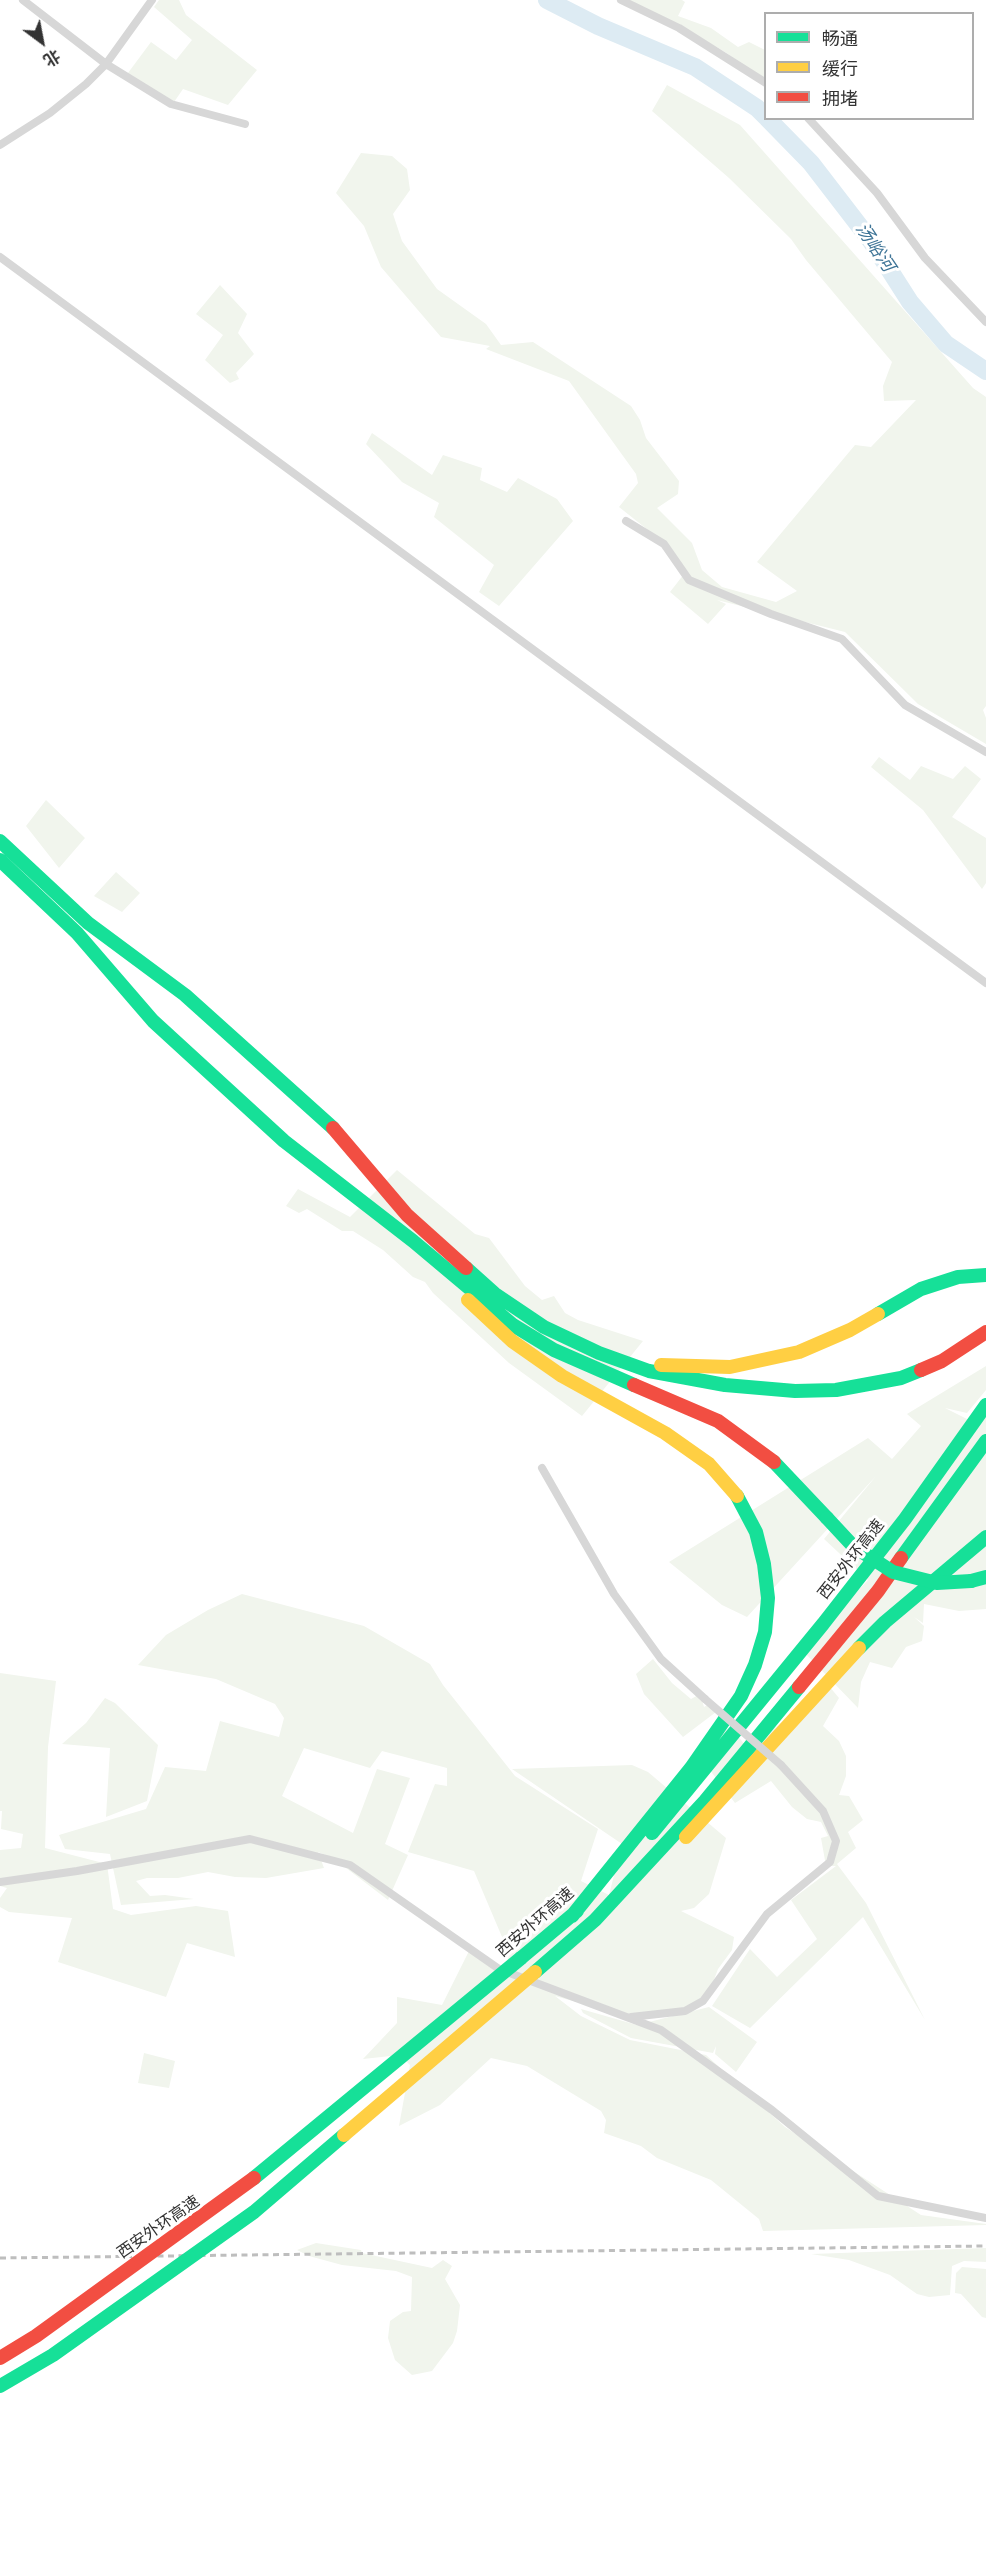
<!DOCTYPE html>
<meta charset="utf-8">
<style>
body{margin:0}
#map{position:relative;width:986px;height:2570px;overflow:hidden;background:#fff;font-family:"Nunito Sans","Noto Sans SC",sans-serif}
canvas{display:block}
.legend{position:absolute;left:764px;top:12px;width:210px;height:108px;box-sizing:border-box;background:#fff;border:2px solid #adadad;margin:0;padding:8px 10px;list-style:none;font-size:18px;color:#333}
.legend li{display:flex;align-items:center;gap:12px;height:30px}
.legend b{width:30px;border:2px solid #adadad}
.north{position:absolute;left:12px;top:12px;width:60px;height:60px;-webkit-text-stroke:4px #fff;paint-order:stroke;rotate:148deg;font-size:16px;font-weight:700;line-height:24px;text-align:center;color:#333}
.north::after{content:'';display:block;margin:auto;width:21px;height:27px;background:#333;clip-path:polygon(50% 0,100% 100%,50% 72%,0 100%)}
</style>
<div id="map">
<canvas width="986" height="2570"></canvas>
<ul class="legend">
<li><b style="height:8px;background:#16e098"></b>畅通</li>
<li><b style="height:8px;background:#ffcf43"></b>缓行</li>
<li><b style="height:8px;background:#f24e42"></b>拥堵</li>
</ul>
<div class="north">北</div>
</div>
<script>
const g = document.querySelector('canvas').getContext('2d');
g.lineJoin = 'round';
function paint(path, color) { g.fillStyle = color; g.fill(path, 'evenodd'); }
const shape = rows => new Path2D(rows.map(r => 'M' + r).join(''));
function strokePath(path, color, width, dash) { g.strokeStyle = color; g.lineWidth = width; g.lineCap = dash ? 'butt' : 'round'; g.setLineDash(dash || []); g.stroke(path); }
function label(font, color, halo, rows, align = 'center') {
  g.font = font + ' "Nunito Sans","Noto Sans SC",sans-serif'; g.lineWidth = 6; g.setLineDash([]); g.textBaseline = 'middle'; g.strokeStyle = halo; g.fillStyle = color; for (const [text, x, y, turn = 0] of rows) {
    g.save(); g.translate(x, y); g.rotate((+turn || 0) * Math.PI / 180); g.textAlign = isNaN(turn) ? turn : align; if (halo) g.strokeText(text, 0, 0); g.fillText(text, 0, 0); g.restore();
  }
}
paint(shape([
 [159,0,179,0,186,15,257,70,228,105,183,89,172,105,125,77,151,42,176,60,192,40,154,7],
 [628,0,682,0,685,2,678,16,711,28,738,47,749,42,765,50,765,80,725,52,675,23],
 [667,85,740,125,973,388,986,397,986,706,983,710,986,718,986,744,918,704,845,632,717,600,726,604,708,624,670,592,684,574,672,549,619,507,638,483,636,474,569,381,486,349,490,346,441,337,381,267,364,226,336,193,361,153,392,156,407,169,410,190,393,214,402,241,437,289,486,324,501,345,533,342,631,406,640,420,646,438,679,481,678,494,657,508,692,543,702,570,722,587,776,602,797,591,757,562,855,445,871,447,916,400,884,401,883,386,892,362,806,260,791,239,729,178,652,111],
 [220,285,247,314,238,333,254,354,236,373,239,379,230,383,205,360,223,335,196,314],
 [372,433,432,475,443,455,482,468,480,480,507,492,518,478,557,499,573,521,499,606,479,592,494,565,434,517,439,503,402,482,366,444],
 [879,757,910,780,921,766,953,779,965,766,981,779,952,817,986,838,986,883,982,889,923,810,871,767],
 [46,800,85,838,59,868,26,826],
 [116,872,140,893,122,912,94,896],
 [397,1170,475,1234,489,1238,525,1286,542,1300,554,1296,565,1313,578,1320,643,1341,582,1416,509,1363,433,1293,425,1282,413,1277,383,1250,353,1231,342,1231,307,1209,299,1213,286,1206,298,1189,350,1217],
 [986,1366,986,1390,967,1413,945,1408,969,1420,986,1399,986,1609,959,1611,924,1604,923,1623,914,1617,924,1626,922,1641,906,1647,892,1668,870,1662,861,1682,858,1708,802,1650,868,1580,824,1539,876,1476,747,1617,722,1605,669,1562,868,1438,892,1459,921,1426,907,1414],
 [242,1594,364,1626,430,1664,443,1685,515,1776,598,1829,581,1881,609,1895,622,1844,512,1769,632,1765,648,1772,726,1838,709,1894,694,1908,681,1911,734,1937,732,1950,718,1969,712,1985,693,2007,637,2019,555,1996,581,2016,630,2040,706,2055,785,2127,921,2215,986,2224,986,2225,763,2231,759,2219,711,2180,657,2158,641,2146,604,2133,606,2120,601,2111,527,2066,491,2058,440,2105,399,2126,410,2065,400,2055,363,2059,397,2023,397,1997,442,2005,469,1951,507,1972,508,1951,474,1871,408,1852,435,1784,447,1786,447,1768,382,1751,370,1768,304,1748,282,1796,353,1833,377,1769,410,1778,385,1844,408,1855,388,1900,333,1858,318,1852,324,1868,266,1878,235,1877,208,1872,178,1878,147,1878,136,1881,150,1896,165,1895,194,1899,121,1905,110,1854,65,1849,59,1835,146,1809,165,1767,206,1771,220,1721,279,1737,284,1718,275,1704,216,1679,138,1665,166,1635,208,1610],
 [653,1659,672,1683,691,1699,700,1694,704,1707,711,1703,716,1712,683,1737,644,1694,636,1674],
 [0,1673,56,1681,48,1747,45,1848,107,1864,113,1909,131,1915,196,1906,228,1911,235,1957,187,1943,166,1997,58,1962,72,1918,9,1912,0,1907,0,1898,7,1888,0,1886,0,1850,21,1848,23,1834,1,1829,2,1811,0,1811],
 [829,1686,839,1698,823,1726,839,1741,846,1756,846,1776,839,1795,849,1796,863,1820,848,1832,856,1848,837,1864,866,1903,925,2020,863,1917,750,2028,712,2006,750,1949,777,1977,817,1939,791,1900,836,1866,826,1866,821,1838,828,1836,821,1822,807,1819,792,1807,771,1781,735,1803,696,1752,731,1727,748,1749],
 [105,1698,115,1703,158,1745,147,1801,106,1817,110,1748,62,1744,86,1723],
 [709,2007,757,2042,736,2072,715,2054,716,2046,713,2053,631,2038,583,2013,581,2009,637,2025],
 [144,2053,175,2061,169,2088,138,2083],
 [316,2243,361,2250,362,2253,432,2268,443,2260,452,2266,445,2279,460,2305,457,2331,453,2343,432,2371,412,2375,395,2360,388,2338,390,2321,403,2312,411,2311,412,2277,396,2271,342,2265,309,2256,297,2250],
 [986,2248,986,2262,964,2261,952,2266,950,2295,929,2297,917,2294,890,2275,849,2260,811,2254],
 [962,2267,986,2269,986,2318,982,2317,961,2294,955,2293,956,2273]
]), '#f1f5ed');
strokePath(shape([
 [547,0,598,26,695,67,757,108,766,117],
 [767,118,811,163,871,241,910,302,946,344,986,371]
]), '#ddebf3', 18);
strokePath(shape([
 [23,0,106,64,171,104,245,124],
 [621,0,679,28,766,83],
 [808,118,877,193,925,258,986,322],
 [0,145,50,113,86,84,106,64,152,0],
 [0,257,986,983],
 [626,521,664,544,689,580,771,614,842,639,905,705,986,752],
 [542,1468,614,1594,661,1659,705,1699],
 [0,1882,77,1871,250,1839,350,1865,499,1969,661,2030,772,2110,878,2196,986,2218],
 [631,2017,685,2011,703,2001,767,1914,830,1862,836,1841,823,1811,781,1765]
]), '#d7d7d7', 8);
strokePath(shape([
 [0,841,88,923,185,995,333,1128],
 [0,860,77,933,153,1021,284,1141,413,1241,513,1325,554,1350,634,1385],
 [466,1268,495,1294,544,1327,599,1353,649,1371,725,1385,795,1391,836,1390,901,1378,921,1370],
 [878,1314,921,1289,958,1277,986,1275],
 [774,1462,827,1518],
 [901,1558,986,1441],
 [971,1581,986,1577],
 [859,1648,885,1622,986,1537],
 [652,1833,823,1624,905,1519,986,1405],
 [572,1916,691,1768,741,1696,755,1665,765,1632,768,1598,764,1564,756,1532,737,1496],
 [521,1958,577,1911],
 [535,1972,595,1920,705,1801,799,1687]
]), '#16e098', 14);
strokePath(shape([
 [468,1300,512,1341,562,1376,665,1433,709,1464,737,1496],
 [661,1365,730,1367,799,1352,850,1330,878,1314],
 [686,1837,859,1648]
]), '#ffcf43', 14);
strokePath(shape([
 [333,1128,407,1215,466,1268],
 [921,1370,942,1361,986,1332],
 [634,1385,718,1421,774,1462],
 [799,1687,878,1591,901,1558]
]), '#f24e42', 14);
strokePath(shape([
 [0,2258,986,2246]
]), '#bebebe', 3, [6, 4.5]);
strokePath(shape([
 [705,1699,781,1765]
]), '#d7d7d7', 8);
strokePath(shape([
 [827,1518,853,1546,893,1572,937,1583,971,1581],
 [254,2178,521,1958],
 [0,2386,53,2355,254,2212,344,2135]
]), '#16e098', 14);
strokePath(shape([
 [344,2135,535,1972]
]), '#ffcf43', 14);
strokePath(shape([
 [0,2358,36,2336,254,2178]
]), '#f24e42', 14);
label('16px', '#333', '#fff', [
 ["西安外环高速",852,1560,-52],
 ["西安外环高速",536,1923,-41],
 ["西安外环高速",159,2228,-35]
]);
label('italic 18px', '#3f7597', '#fff', [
 ["汤峪河",874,248,56]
]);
</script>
